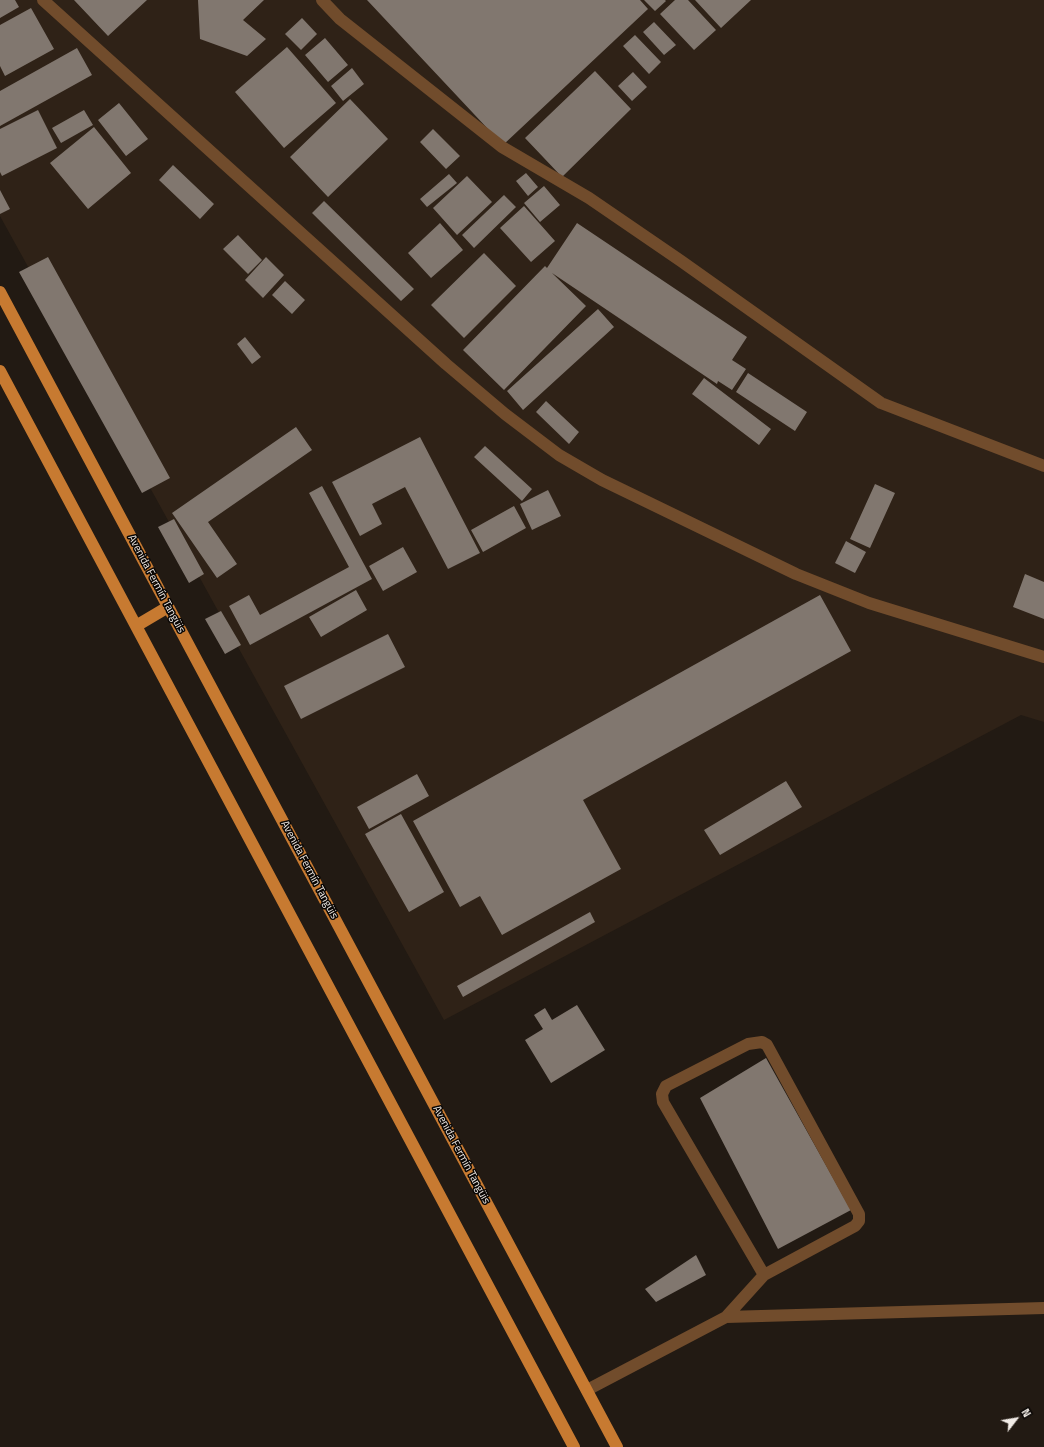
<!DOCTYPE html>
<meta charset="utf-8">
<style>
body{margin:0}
#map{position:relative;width:1044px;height:1447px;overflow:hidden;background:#221a13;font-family:"Titillium Web",sans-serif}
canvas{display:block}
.north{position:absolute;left:996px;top:1399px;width:40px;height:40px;-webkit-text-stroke:3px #090604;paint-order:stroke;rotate:59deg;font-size:11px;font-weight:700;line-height:16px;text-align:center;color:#f2ece7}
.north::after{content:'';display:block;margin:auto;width:14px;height:18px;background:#f2ece7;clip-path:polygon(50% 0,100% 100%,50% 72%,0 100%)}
</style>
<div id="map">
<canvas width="1044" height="1447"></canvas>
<div class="north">N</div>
</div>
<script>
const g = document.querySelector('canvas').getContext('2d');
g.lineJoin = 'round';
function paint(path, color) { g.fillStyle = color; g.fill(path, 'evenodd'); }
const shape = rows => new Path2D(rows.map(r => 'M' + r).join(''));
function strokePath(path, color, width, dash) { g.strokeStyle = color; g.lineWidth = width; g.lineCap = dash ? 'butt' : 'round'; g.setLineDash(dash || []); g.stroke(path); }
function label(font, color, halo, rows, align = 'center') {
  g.font = font + ' "Titillium Web",sans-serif'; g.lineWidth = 3; g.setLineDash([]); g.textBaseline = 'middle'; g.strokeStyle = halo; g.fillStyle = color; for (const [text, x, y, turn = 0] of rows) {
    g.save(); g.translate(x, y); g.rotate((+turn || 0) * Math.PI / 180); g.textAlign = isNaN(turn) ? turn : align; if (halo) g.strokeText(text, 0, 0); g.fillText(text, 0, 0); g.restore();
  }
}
paint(shape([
 [0,0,1044,0,1044,722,1021,715,444,1020,0,216]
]), '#2f2217');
paint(shape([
 [0,0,15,0,19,7,0,18],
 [74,0,147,0,108,36],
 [198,0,264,0,243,20,266,39,247,56,200,39],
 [367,0,640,0,648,9,503,145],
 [644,0,665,0,666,1,655,11],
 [675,0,688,0,716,30,694,50,660,14],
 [695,0,751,0,721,28],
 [31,8,54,49,5,76,0,66,0,25],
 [302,18,317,34,301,50,285,34],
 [654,22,676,45,664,55,643,32],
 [635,35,661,62,649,74,623,46],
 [325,38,348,65,328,82,305,55],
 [287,47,336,103,284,148,235,92],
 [77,48,92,75,0,126,0,91],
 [352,68,364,84,343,101,331,86],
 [595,71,631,109,562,177,525,138],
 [633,72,647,87,632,101,618,86],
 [350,99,388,139,328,197,290,157],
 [119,103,148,139,126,156,98,120],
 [38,110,57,148,2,176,0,172,0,129],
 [84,110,93,125,61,143,52,128],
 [94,127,131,173,88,209,50,163],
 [433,129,460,156,446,169,420,142],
 [173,165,214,204,200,219,159,180],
 [526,173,538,187,528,196,516,181],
 [449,174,457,183,427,207,420,199],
 [467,176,492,202,457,235,433,208],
 [544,186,560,205,540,222,524,203],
 [0,190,10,209,0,214],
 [504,195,516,207,474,248,462,235],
 [324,201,414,289,401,301,312,213],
 [524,206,555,241,531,262,500,228],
 [440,223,463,250,431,278,408,253],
 [577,223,747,337,732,360,746,369,732,390,718,381,717,384,552,273,586,306,504,390,463,350,545,266,547,268],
 [238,235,262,260,248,274,223,249],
 [484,253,516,286,464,338,431,305],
 [48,257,170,478,142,493,19,272],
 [266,257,284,275,263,298,245,280],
 [285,281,305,300,292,314,272,295],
 [598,309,614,327,523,410,507,391],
 [245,337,261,357,252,364,237,344],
 [748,373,807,412,795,431,736,392],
 [704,378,771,429,759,445,692,394],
 [546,401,579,432,569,444,536,412],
 [296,427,312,450,208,522,237,564,217,578,172,513],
 [420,437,480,553,448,569,405,487,372,504,382,524,360,536,332,482],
 [485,446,532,489,522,501,474,457],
 [875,484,895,493,870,548,850,539],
 [322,486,372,579,250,645,229,606,249,595,260,615,349,567,309,493],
 [548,490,561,516,532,530,520,504],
 [514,506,526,528,483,552,471,530],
 [174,519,204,574,189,583,158,527],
 [846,541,866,552,855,573,835,563],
 [403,547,417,572,383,591,369,566],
 [1025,574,1044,582,1044,619,1013,607],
 [356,590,367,610,321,637,309,617],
 [820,595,851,651,583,800,621,869,502,935,480,896,460,907,413,821],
 [221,611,241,645,225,654,205,619],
 [388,634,405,667,301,719,284,686],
 [417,774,429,796,369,829,357,807],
 [786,781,802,807,720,855,704,830],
 [401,814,444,892,409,912,365,834],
 [590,912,595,922,463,997,457,986],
 [577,1005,605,1050,551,1083,525,1040,543,1029,534,1015,545,1008,552,1020],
 [766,1058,851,1210,778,1249,700,1098],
 [696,1255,706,1275,656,1302,645,1289]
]), '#81776f');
strokePath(shape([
 [43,0,446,364,505,414,559,455,602,480,796,574,869,603,1044,657],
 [322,0,340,19,502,147,589,198,681,261,881,403,1044,466],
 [726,1317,764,1275,663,1102,662,1094,666,1086,748,1044,762,1042,767,1045,859,1214,859,1221,855,1226,764,1275],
 [587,1390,726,1317,1044,1308]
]), '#714c2c', 12);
strokePath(shape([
 [0,292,617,1447],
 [0,371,574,1447],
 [136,626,168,607]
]), '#c77a31', 12);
label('11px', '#f2ece7', '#090604', [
 ["Avenida Fermín Tangüis",156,584,62],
 ["Avenida Fermín Tangüis",309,870,62],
 ["Avenida Fermín Tangüis",461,1155,62]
]);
</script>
